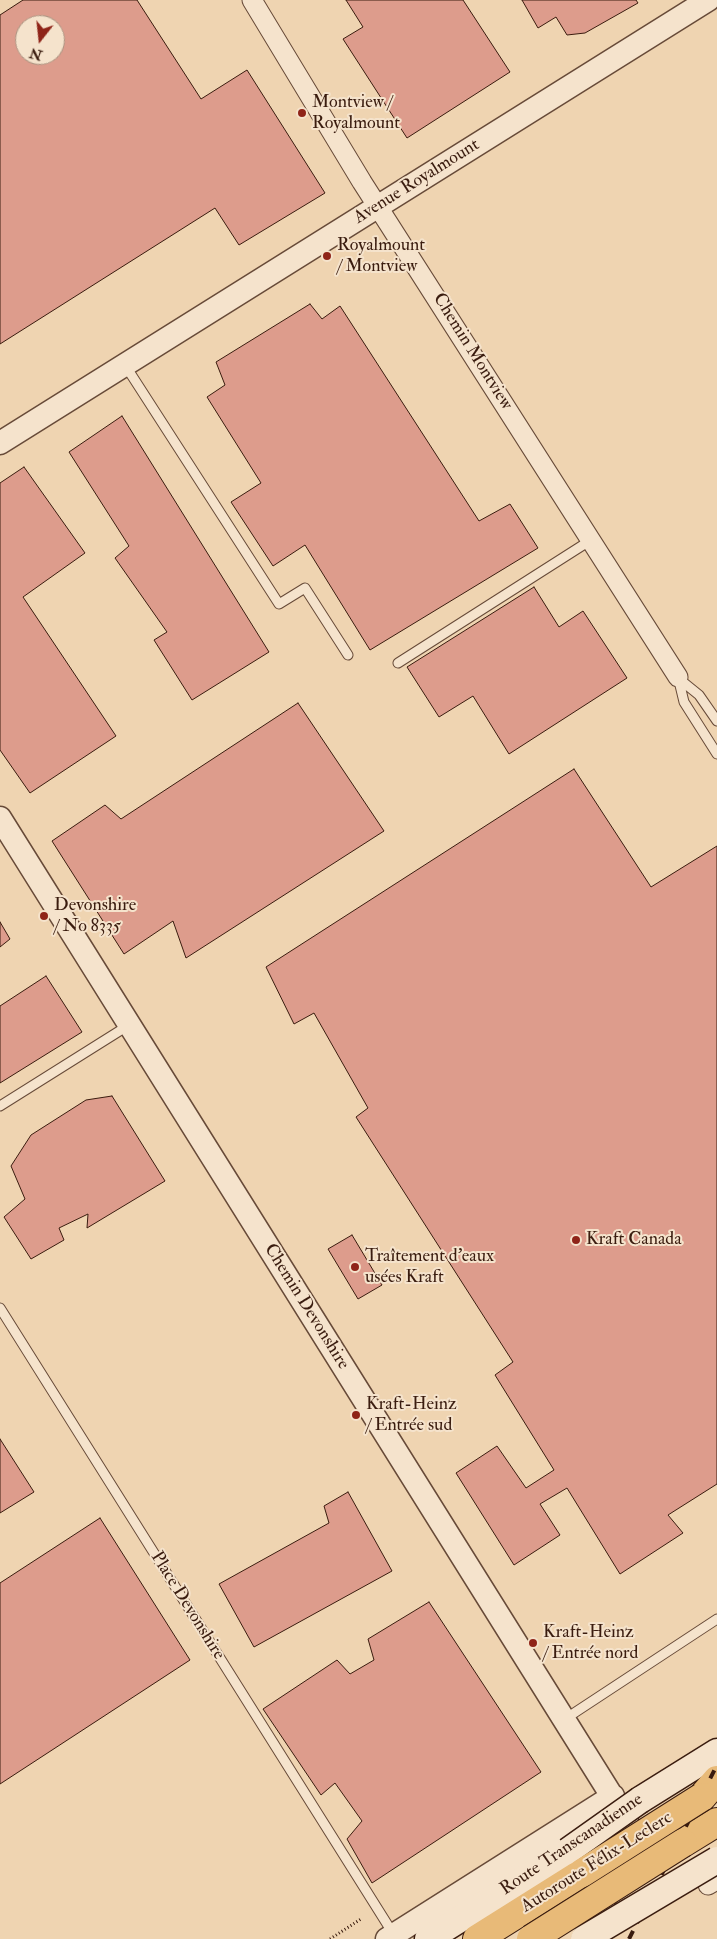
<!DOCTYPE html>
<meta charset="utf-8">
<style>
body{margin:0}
#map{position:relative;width:717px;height:1939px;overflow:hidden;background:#efd4b1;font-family:"IM FELL Double Pica",serif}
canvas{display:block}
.north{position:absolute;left:15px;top:15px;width:50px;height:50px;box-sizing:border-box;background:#f5e3cc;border:1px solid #aa9380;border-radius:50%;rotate:196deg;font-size:14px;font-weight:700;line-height:20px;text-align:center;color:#3a1c0f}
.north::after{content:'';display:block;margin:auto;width:18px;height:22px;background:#8f2418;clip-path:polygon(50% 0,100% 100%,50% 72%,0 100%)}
</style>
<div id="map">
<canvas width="717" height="1939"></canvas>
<div class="north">N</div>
</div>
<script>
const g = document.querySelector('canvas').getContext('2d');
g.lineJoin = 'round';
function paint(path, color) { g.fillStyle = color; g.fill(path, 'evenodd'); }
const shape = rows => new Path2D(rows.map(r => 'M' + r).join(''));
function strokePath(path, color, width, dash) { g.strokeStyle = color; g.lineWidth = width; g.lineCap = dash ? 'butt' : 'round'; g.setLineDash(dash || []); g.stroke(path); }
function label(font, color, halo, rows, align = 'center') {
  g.font = font + ' "IM FELL Double Pica",serif'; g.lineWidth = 4; g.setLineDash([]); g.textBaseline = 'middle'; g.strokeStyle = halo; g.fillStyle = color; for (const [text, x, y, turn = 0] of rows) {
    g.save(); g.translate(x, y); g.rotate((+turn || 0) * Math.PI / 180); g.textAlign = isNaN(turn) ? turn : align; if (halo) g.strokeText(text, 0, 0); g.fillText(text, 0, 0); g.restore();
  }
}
const building = shape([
 [23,0,137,0,201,99,247,70,325,193,239,245,215,208,0,344,0,15,23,0],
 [25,25,55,25,55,55,25,55,25,25],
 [346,0,463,0,510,72,407,138,343,39,363,27,346,0],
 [522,0,636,0,638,3,585,33,567,35,556,17,538,28,522,0],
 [310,304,322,319,340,306,479,521,510,504,538,548,370,650,305,545,273,566,231,502,261,483,207,397,225,385,216,362,310,304],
 [122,416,269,652,192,700,154,640,167,632,115,558,129,546,69,452,122,416],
 [24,467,85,553,23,597,116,736,30,793,0,750,0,483,24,467],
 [534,587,559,627,583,611,627,678,509,754,473,696,439,717,407,667,534,587],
 [298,703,384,831,186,958,173,921,124,954,52,841,105,805,121,819,298,703],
 [574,769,651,887,717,846,717,1484,668,1515,683,1533,620,1574,567,1488,540,1504,560,1535,514,1565,456,1473,497,1446,526,1488,554,1470,495,1375,513,1362,356,1117,368,1108,314,1013,294,1024,266,967,574,769],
 [0,922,10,939,0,947,0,922],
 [46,976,82,1032,0,1083,0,1006,46,976],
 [112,1096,165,1181,87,1228,88,1214,59,1228,64,1240,31,1259,4,1217,25,1199,11,1166,31,1135,86,1100,112,1096],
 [352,1235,382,1285,358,1299,328,1249,352,1235],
 [0,1439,34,1492,0,1513,0,1439],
 [348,1492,392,1571,254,1647,219,1584,329,1523,324,1506,348,1492],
 [100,1518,190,1660,0,1784,0,1583,100,1518],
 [429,1602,541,1772,372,1883,347,1839,362,1821,335,1783,321,1795,263,1709,337,1660,350,1674,374,1660,368,1639,429,1602]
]);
paint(building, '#dd9c8c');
strokePath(building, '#3a1c0f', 1);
const service = shape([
 [125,365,279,604,305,588,348,655],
 [398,663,591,540],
 [678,677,684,702,717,754],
 [678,678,699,695,717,721],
 [0,1106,129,1025],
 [0,1308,394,1935],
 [565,1719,717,1619]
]);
const minor = shape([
 [252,0,362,182,678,677],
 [716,1859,707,1880,708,1885,717,1880]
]);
const tertiary = shape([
 [0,443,708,0],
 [0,818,625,1817,631,1832,632,1841,629,1851,584,1939],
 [387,1939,613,1796]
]);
const secondary = shape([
 [640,1800,717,1752],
 [428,1939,568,1851]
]);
const motorway = shape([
 [702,1797,717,1780],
 [683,1843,717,1822],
 [477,1939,582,1873]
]);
strokePath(service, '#674a38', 11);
strokePath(minor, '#674a38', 21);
strokePath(tertiary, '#674a38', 25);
strokePath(secondary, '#3a1c0f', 29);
strokePath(motorway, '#3a1c0f', 30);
strokePath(shape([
 [330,1939,361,1919]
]), '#3a1c0f', 3, [1, 2.5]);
strokePath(service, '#f5e3cc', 9);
strokePath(minor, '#f5e3cc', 19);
strokePath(tertiary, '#f5e3cc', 22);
strokePath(secondary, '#f5e3cc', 26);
strokePath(motorway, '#e8ba78', 28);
strokePath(shape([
 [629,1939,717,1765]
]), '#3a1c0f', 4, [9, 9]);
const secondaryBridge = shape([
 [568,1851,640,1800],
 [584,1939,717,1860]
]);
const motorwayBridge = shape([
 [582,1873,702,1797],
 [531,1939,683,1843]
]);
strokePath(secondaryBridge, '#3a1c0f', 29, []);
strokePath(motorwayBridge, '#3a1c0f', 30, []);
strokePath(secondaryBridge, '#f5e3cc', 26);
strokePath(motorwayBridge, '#e8ba78', 28);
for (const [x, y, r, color] of [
 [302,113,5,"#8f2418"],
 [327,256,5,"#8f2418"],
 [44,916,5,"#8f2418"],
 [576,1240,5,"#8f2418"],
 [355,1267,5,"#8f2418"],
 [356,1415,5,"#8f2418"],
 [533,1643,5,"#8f2418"]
]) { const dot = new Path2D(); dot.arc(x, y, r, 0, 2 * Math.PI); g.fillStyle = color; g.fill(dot); strokePath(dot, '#f5e3cc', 2); }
label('18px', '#3a1c0f', '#f5e3cc', [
 ["Montview /",312,103],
 ["Royalmount",312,124],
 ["Royalmount",337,246],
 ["/ Montview",337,267],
 ["Devonshire",54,906],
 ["/ No 8335",54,927],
 ["Kraft Canada",586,1240],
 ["Traîtement d'eaux",365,1257],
 ["usées Kraft",365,1278],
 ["Kraft-Heinz",366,1405],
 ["/ Entrée sud",366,1426],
 ["Kraft-Heinz",543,1633],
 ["/ Entrée nord",543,1654]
], 'left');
label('18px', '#3a1c0f', '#f5e3cc', [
 ["Avenue Royalmount",417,182,-32],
 ["Chemin Montview",472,352,58],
 ["Chemin Devonshire",306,1307,58],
 ["Place Devonshire",187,1606,58],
 ["Route Transcanadienne",572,1845,-34],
 ["Autoroute Félix-Leclerc",597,1863,-32]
]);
</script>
